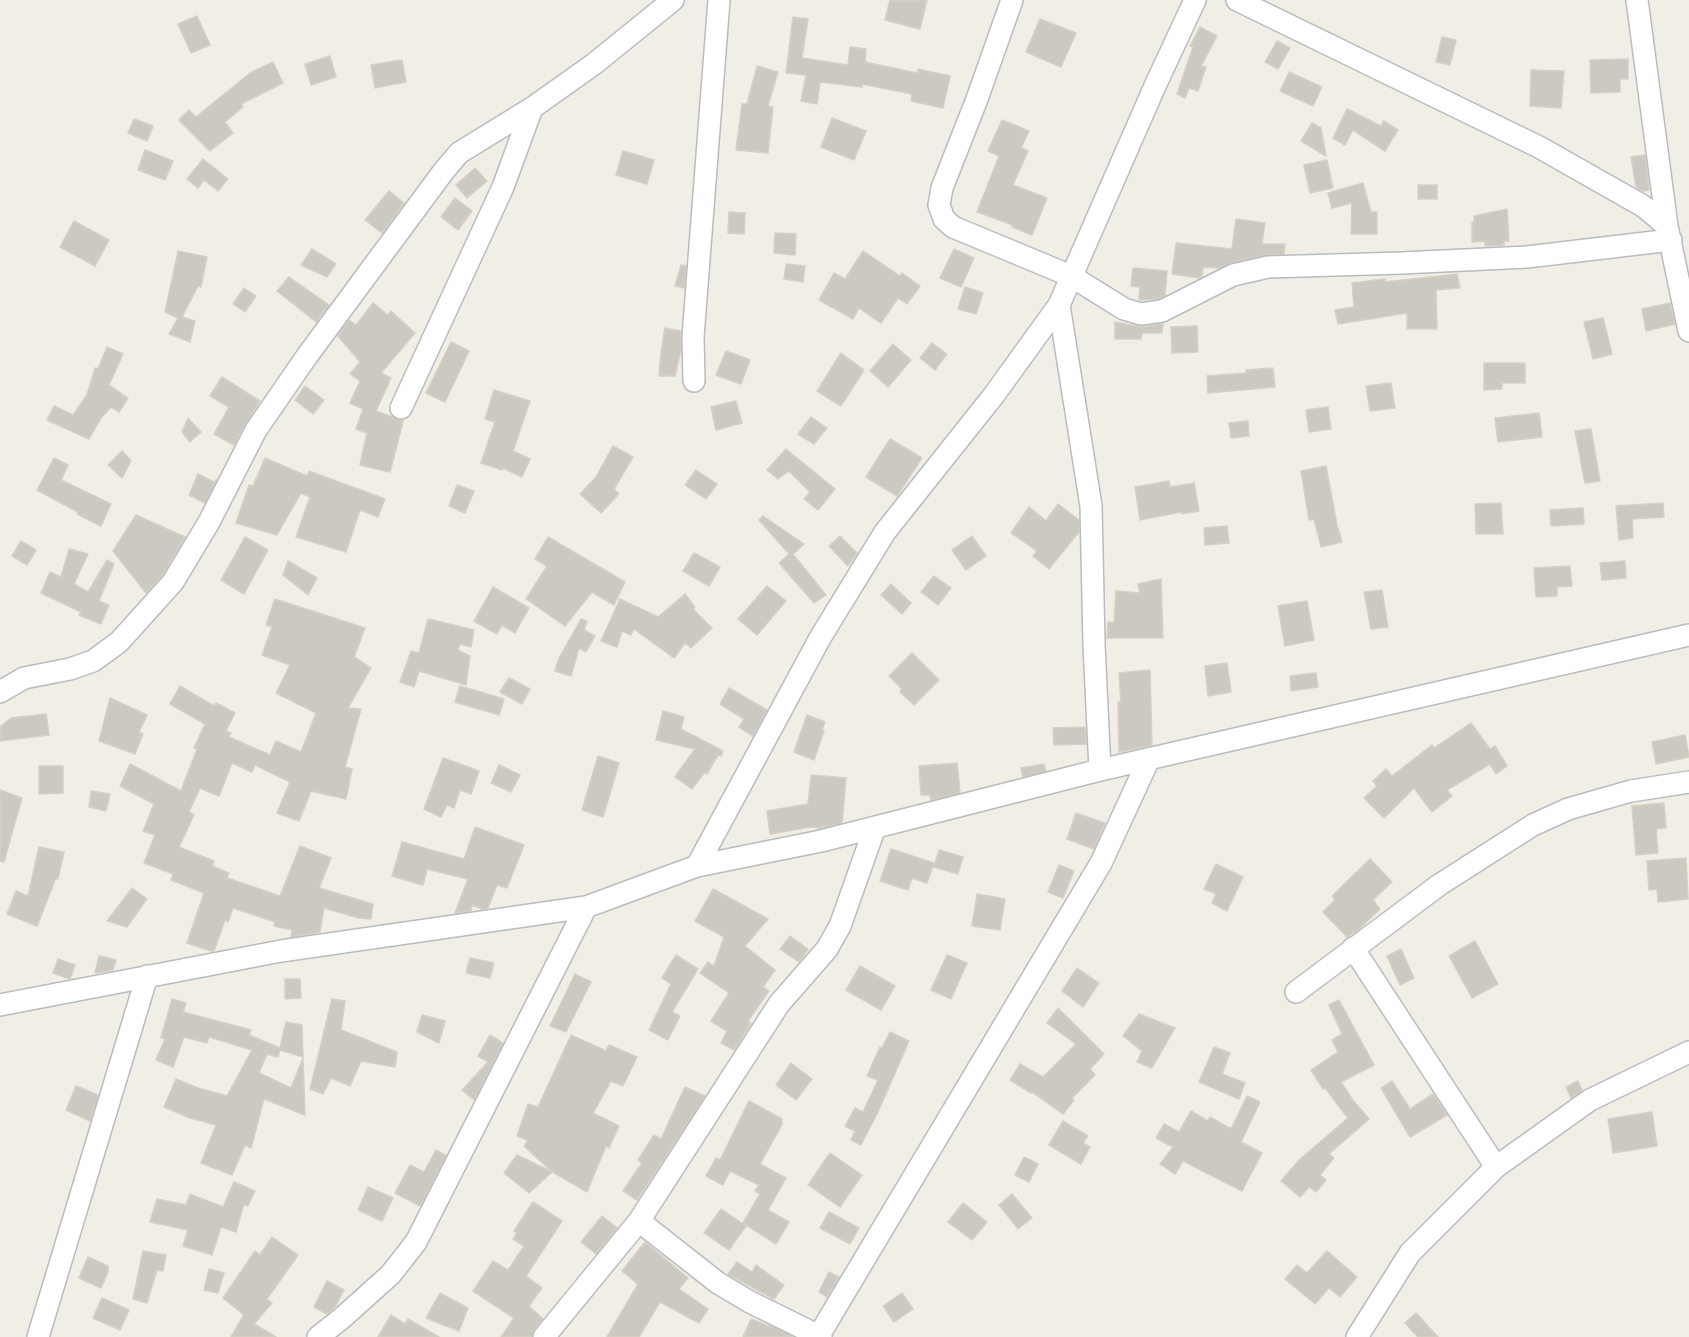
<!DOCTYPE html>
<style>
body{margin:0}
canvas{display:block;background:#f1eee6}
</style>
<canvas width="1689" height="1337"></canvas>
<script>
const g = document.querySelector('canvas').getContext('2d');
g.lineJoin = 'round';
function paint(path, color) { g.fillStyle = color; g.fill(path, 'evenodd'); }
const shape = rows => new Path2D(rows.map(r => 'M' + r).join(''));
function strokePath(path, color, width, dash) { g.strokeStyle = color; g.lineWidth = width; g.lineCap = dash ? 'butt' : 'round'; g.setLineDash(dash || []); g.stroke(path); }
const building = shape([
 [890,0,927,0,920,29,885,20,890,0],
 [197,16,210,45,191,53,178,24,197,16],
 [793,17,808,19,802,58,848,65,850,47,866,49,865,62,917,73,918,69,950,76,943,108,911,101,912,94,862,84,862,87,820,82,817,104,801,101,806,75,786,73,793,17],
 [1040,19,1076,33,1061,67,1026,52,1040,19],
 [1200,27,1217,36,1201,66,1206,67,1198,91,1189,88,1185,98,1177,94,1193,47,1190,46,1200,27],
 [1442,37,1456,40,1450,65,1436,62,1442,37],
 [1277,41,1290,48,1278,69,1265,62,1277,41],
 [330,56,336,77,311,85,305,64,330,56],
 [1628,59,1628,79,1620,79,1620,92,1591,93,1590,60,1628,59],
 [402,60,406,82,375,88,371,65,402,60],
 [273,62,283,83,241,104,243,107,225,122,233,133,210,151,179,120,189,110,196,117,250,73,273,62],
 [757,66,778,72,768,106,773,107,768,153,736,150,742,104,747,104,757,66],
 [1531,70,1564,71,1561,108,1530,106,1531,70],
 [1289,72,1322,87,1313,106,1280,91,1289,72],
 [1347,109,1381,126,1384,121,1398,130,1385,151,1353,130,1345,145,1333,138,1347,109],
 [832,118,866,131,854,160,821,147,832,118],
 [134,119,153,126,147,141,128,133,134,119],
 [1002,120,1029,131,1021,148,1028,151,1013,185,1047,198,1032,235,1012,227,1013,225,977,212,999,156,988,151,1002,120],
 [1312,123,1321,128,1326,156,1301,141,1312,123],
 [145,150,173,161,165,180,138,170,145,150],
 [623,151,654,160,647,184,616,175,623,151],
 [1645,155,1649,190,1643,191,1636,187,1631,157,1645,155],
 [203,159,228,179,218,191,204,180,198,188,187,179,203,159],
 [1327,160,1333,188,1310,193,1304,165,1327,160],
 [475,168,487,181,467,198,456,185,475,168],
 [1363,183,1371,212,1377,212,1377,234,1351,234,1352,203,1332,208,1328,193,1363,183],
 [1418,185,1437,185,1437,199,1418,199,1418,185],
 [389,191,404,203,382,233,365,220,389,191],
 [455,198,472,211,458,230,441,217,455,198],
 [1507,209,1509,241,1504,241,1504,245,1485,246,1485,241,1472,242,1472,223,1474,222,1474,216,1507,209],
 [729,212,745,213,744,234,728,233,729,212],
 [1236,219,1265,223,1262,244,1285,244,1284,254,1265,255,1230,263,1220,268,1203,267,1202,276,1199,278,1172,274,1176,243,1232,249,1236,219],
 [74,221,109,240,95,266,60,247,74,221],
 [775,233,796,234,795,255,774,253,775,233],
 [312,249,336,264,327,277,301,265,312,249],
 [954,249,974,258,961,287,940,278,954,249],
 [178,251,207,257,201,287,198,286,182,317,195,321,190,342,169,334,178,318,165,312,178,251],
 [863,251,900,276,902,273,920,286,907,304,898,298,881,323,859,308,853,319,819,300,834,273,845,279,863,251],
 [786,264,805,266,803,282,784,279,786,264],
 [681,265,686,266,684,288,675,286,681,265],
 [1133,268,1167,271,1165,295,1158,299,1139,300,1140,287,1131,286,1133,268],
 [1457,274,1460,288,1436,290,1437,329,1407,329,1407,313,1338,324,1335,310,1354,307,1352,283,1385,279,1385,282,1457,274],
 [289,277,329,305,316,322,277,291,289,277],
 [965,287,983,293,976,314,958,309,965,287],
 [244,288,256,296,245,312,233,304,244,288],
 [373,303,388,315,391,311,415,333,381,373,391,378,376,411,403,421,390,472,360,465,367,433,356,429,363,409,350,403,360,381,350,374,360,362,338,336,349,320,356,325,373,303],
 [1670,303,1675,324,1646,331,1642,309,1670,303],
 [1603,318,1612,354,1593,359,1584,322,1603,318],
 [1115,322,1142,327,1163,324,1162,333,1142,333,1141,339,1115,339,1115,322],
 [1197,326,1198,352,1172,353,1171,327,1197,326],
 [665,328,681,331,681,349,675,376,659,376,661,352,665,328],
 [451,342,469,351,445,402,426,393,451,342],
 [932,343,947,354,935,370,920,358,932,343],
 [893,344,911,360,888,387,870,371,893,344],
 [107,347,123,354,109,385,128,398,119,412,111,407,101,418,89,439,47,420,54,406,73,415,87,395,95,368,98,369,107,347],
 [726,351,750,360,741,384,716,375,726,351],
 [841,353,864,370,841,406,817,391,841,353],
 [1484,363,1525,363,1525,383,1502,383,1502,389,1484,390,1484,363],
 [1273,368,1275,387,1208,393,1207,376,1246,373,1246,370,1273,368],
 [222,377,260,401,245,424,234,445,214,434,229,407,210,396,222,377],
 [1391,383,1395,408,1370,411,1366,386,1391,383],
 [305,386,324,400,313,414,295,400,305,386],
 [494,390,530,401,513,451,530,459,522,477,503,468,502,470,481,463,495,422,485,419,494,390],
 [736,401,742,423,716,430,711,407,736,401],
 [1328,407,1331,429,1309,432,1306,410,1328,407],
 [1539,413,1542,437,1498,442,1495,418,1539,413],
 [811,417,827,428,814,444,798,434,811,417],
 [188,418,201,432,190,442,182,432,188,418],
 [1248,421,1249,436,1231,438,1229,423,1248,421],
 [1591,429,1600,481,1585,483,1575,431,1591,429],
 [890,439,922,458,897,496,866,477,890,439],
 [613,446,633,457,614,489,619,494,601,513,580,494,596,477,613,446],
 [786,449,835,489,818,510,804,499,810,492,789,471,778,479,767,470,786,449],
 [122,451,131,461,122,478,108,465,122,451],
 [54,458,68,465,61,480,111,504,101,526,77,514,78,512,37,490,54,458],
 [265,458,307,476,309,471,385,499,378,517,360,510,346,552,296,537,310,497,301,493,277,535,236,523,249,485,253,486,265,458],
 [1326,466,1337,525,1342,542,1321,547,1314,519,1309,520,1301,471,1326,466],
 [696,470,717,484,706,499,685,485,696,470],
 [198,474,214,482,217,479,205,503,189,495,198,474],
 [1169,481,1170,487,1194,483,1199,511,1182,514,1181,512,1140,520,1135,487,1169,481],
 [457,485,474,491,465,513,449,506,457,485],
 [1501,503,1503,534,1476,534,1475,504,1501,503],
 [1663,503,1664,517,1632,519,1633,538,1619,540,1616,506,1663,503],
 [1058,504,1079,520,1079,532,1049,569,1033,556,1037,551,1011,533,1029,507,1046,521,1058,504],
 [1583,508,1584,524,1551,526,1550,510,1583,508],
 [136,515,185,537,163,574,146,593,113,551,136,515],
 [763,516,804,544,793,554,826,595,814,603,779,563,789,554,759,520,763,516],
 [1227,526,1229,543,1205,545,1204,528,1227,526],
 [840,536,857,553,848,566,829,546,840,536],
 [972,536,986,556,966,570,952,550,972,536],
 [245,537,268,550,244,594,221,580,245,537],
 [548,537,625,582,614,605,592,592,565,626,526,599,547,566,535,559,548,537],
 [21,541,36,550,27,565,12,556,21,541],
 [69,549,88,554,74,584,88,592,107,560,114,564,99,601,109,605,101,624,79,615,81,612,41,593,50,572,61,577,69,549],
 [694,553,720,567,709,586,683,571,694,553],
 [288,561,317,578,308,595,283,575,288,561],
 [1625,561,1626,578,1602,580,1600,563,1625,561],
 [1570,566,1572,586,1557,587,1557,596,1536,597,1534,568,1570,566],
 [934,576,951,588,938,605,921,592,934,576],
 [1161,579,1163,638,1107,638,1108,622,1114,623,1116,591,1140,593,1138,584,1161,579],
 [891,584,911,603,902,614,881,595,891,584],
 [767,586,786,601,757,635,738,619,767,586],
 [493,587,529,608,515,633,502,625,497,634,474,621,493,587],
 [1382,590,1388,627,1371,629,1364,592,1382,590],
 [685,594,695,607,693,609,712,628,691,648,685,643,674,658,634,629,631,635,622,631,617,647,601,641,620,599,658,617,685,594],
 [275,599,365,628,354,657,371,668,348,708,361,709,345,767,352,769,346,799,311,791,299,821,277,813,290,782,255,765,252,772,232,763,219,796,200,788,189,812,194,815,179,847,214,861,212,866,229,873,227,878,280,896,300,846,331,858,319,888,373,904,371,919,359,918,324,908,320,932,291,937,292,930,274,926,275,922,233,908,228,922,225,920,214,951,211,951,187,943,204,893,171,880,173,874,144,863,155,835,143,831,154,804,120,786,130,764,181,791,197,749,194,748,205,724,170,704,180,686,214,706,216,703,235,713,226,731,231,733,229,737,270,755,276,741,301,752,316,713,276,693,290,665,262,655,272,627,266,625,275,599],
 [1307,601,1314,640,1285,646,1278,606,1307,601],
 [428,619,474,630,471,647,460,644,458,650,470,656,466,685,419,671,414,687,400,682,411,651,419,653,428,619],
 [581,619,587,621,584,630,595,636,586,652,579,648,571,676,555,671,559,658,581,619],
 [912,653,939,680,914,705,900,692,902,689,889,676,912,653],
 [1227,663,1231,692,1208,696,1205,666,1227,663],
 [1150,670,1152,745,1119,752,1118,702,1121,702,1119,673,1150,670],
 [1316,673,1318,687,1291,691,1290,676,1316,673],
 [509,678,530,689,522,704,500,692,509,678],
 [460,686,504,699,499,715,455,702,460,686],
 [729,688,767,710,753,736,739,727,744,719,720,704,729,688],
 [110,698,147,715,139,732,143,734,135,754,99,741,110,698],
 [663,711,684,717,681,729,723,751,721,756,718,755,707,774,705,772,692,789,675,777,695,749,656,740,663,711],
 [46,714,49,735,0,741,0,727,11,718,46,714],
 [807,715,825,722,822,730,824,731,814,760,794,752,807,715],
 [1471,723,1490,749,1495,746,1507,766,1496,774,1490,764,1447,790,1452,796,1432,812,1414,788,1384,818,1364,798,1377,786,1373,781,1386,769,1392,776,1432,745,1434,748,1471,723],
 [1085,727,1086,744,1054,745,1053,728,1085,727],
 [1685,735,1689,757,1656,764,1652,742,1685,735],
 [598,756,619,763,603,817,582,810,598,756],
 [443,758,479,771,471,794,460,790,454,808,447,805,441,817,424,809,443,758],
 [957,763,960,793,931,800,930,795,921,795,919,766,957,763],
 [1044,764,1046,771,1023,777,1021,768,1044,764],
 [499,765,520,775,511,792,491,783,499,765],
 [39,766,63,766,63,793,39,794,39,766],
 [811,775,846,778,842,823,819,828,811,827,770,834,767,811,808,804,811,775],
 [0,790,22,798,4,862,0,861,0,790],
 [91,791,110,794,106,811,89,807,91,791],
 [1664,803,1666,828,1656,829,1658,853,1636,855,1632,806,1664,803],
 [1076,813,1105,823,1094,849,1067,839,1076,813],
 [475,827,524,845,507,888,497,885,488,908,482,909,472,905,471,911,455,913,468,879,427,869,423,885,392,876,402,842,464,859,475,827],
 [39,847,64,852,58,879,56,878,37,926,7,914,16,891,28,896,39,847],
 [891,849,934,863,927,883,912,878,908,890,880,881,891,849],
 [939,850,963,857,958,874,934,867,939,850],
 [1686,858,1688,899,1658,902,1657,889,1649,890,1647,861,1686,858],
 [1370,859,1392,882,1373,900,1380,909,1358,930,1347,937,1323,912,1335,900,1332,896,1370,859],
 [1216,864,1243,877,1227,911,1212,903,1216,894,1204,889,1216,864],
 [1059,865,1074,871,1063,898,1048,892,1059,865],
 [132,888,147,899,127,927,107,921,132,888],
 [713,889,768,919,745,946,775,970,763,987,769,991,748,1021,751,1023,734,1050,721,1043,727,1031,711,1021,729,993,700,973,708,962,714,966,724,937,695,921,713,889],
 [977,894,1005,899,1000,930,972,926,977,894],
 [790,936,808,949,799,962,780,949,790,936],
 [1475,941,1498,984,1472,998,1449,956,1475,941],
 [1401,949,1414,978,1400,985,1387,956,1401,949],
 [676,955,698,969,672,1012,680,1016,668,1040,649,1030,671,984,662,978,676,955],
 [947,955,967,963,951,999,931,990,947,955],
 [99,956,116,960,113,970,95,973,99,956],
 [470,958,494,963,490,978,466,973,470,958],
 [58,959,75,965,70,979,53,973,58,959],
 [860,966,895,986,881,1010,846,990,860,966],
 [1077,968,1099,983,1083,1007,1062,991,1077,968],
 [575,974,591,982,566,1032,550,1026,575,974],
 [285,979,300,979,301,998,285,999,285,979],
 [172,999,186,1003,183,1012,251,1030,249,1035,280,1048,286,1022,302,1025,303,1057,280,1050,278,1057,267,1054,259,1073,291,1088,303,1058,305,1115,264,1099,251,1148,245,1145,232,1175,201,1163,216,1125,190,1118,164,1107,176,1079,198,1088,227,1096,252,1050,209,1037,207,1043,184,1037,173,1067,156,1060,165,1039,161,1038,172,999],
 [332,999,345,1001,341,1030,397,1052,395,1067,361,1061,350,1086,331,1078,323,1094,310,1089,332,999],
 [1339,1000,1374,1065,1341,1082,1353,1100,1369,1119,1329,1154,1334,1158,1320,1175,1326,1180,1316,1192,1309,1187,1300,1197,1281,1181,1299,1160,1348,1118,1325,1088,1323,1089,1311,1070,1338,1052,1332,1040,1342,1034,1329,1005,1339,1000],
 [1058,1008,1104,1054,1090,1069,1095,1075,1072,1098,1074,1100,1063,1114,1032,1092,1031,1093,1010,1080,1020,1064,1043,1077,1076,1044,1047,1023,1058,1008],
 [1139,1014,1175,1028,1152,1068,1137,1062,1142,1051,1123,1036,1139,1014],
 [422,1015,445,1021,439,1043,417,1032,422,1015],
 [890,1032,909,1041,878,1112,861,1145,851,1140,855,1131,845,1126,855,1108,863,1112,878,1080,867,1076,880,1047,882,1048,890,1032],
 [490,1035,503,1043,474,1100,462,1090,488,1062,478,1056,490,1035],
 [571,1035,606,1051,609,1045,637,1057,623,1086,611,1081,593,1113,619,1126,609,1148,606,1146,587,1192,551,1171,524,1146,528,1140,517,1136,528,1104,538,1107,571,1035],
 [1214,1047,1230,1053,1222,1074,1245,1083,1239,1099,1199,1082,1214,1047],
 [791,1063,812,1079,796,1100,776,1085,791,1063],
 [1392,1081,1410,1109,1433,1094,1447,1115,1410,1137,1381,1088,1392,1081],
 [1578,1081,1582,1090,1571,1098,1566,1087,1578,1081],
 [76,1086,98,1095,90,1121,66,1110,76,1086],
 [685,1087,705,1096,637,1200,623,1191,642,1163,638,1160,654,1135,661,1139,685,1087],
 [1247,1096,1260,1102,1241,1142,1262,1153,1242,1191,1183,1161,1175,1174,1160,1164,1173,1147,1156,1138,1164,1124,1179,1132,1191,1111,1208,1121,1210,1117,1231,1129,1247,1096],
 [749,1101,782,1119,782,1125,760,1164,786,1178,768,1210,789,1222,776,1244,743,1223,760,1194,755,1191,759,1185,730,1171,723,1185,706,1176,716,1158,720,1160,749,1101],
 [1652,1112,1657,1146,1613,1153,1608,1119,1652,1112],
 [1063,1121,1088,1136,1083,1143,1090,1147,1081,1164,1049,1145,1063,1121],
 [436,1150,446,1156,420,1206,395,1193,410,1165,424,1172,436,1150],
 [830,1153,862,1175,840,1207,808,1185,830,1153],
 [517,1155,552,1172,529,1193,504,1173,517,1155],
 [1024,1157,1038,1164,1029,1182,1015,1175,1024,1157],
 [234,1182,255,1191,248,1206,244,1204,236,1232,221,1227,212,1255,183,1246,188,1230,150,1222,157,1199,186,1205,190,1194,223,1207,234,1182],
 [368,1187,393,1198,382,1221,358,1210,368,1187],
 [1012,1194,1032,1218,1018,1229,999,1205,1012,1194],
 [533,1202,562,1221,526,1276,542,1288,529,1306,543,1319,534,1329,532,1337,501,1337,514,1318,473,1291,493,1261,508,1270,524,1246,513,1239,517,1233,514,1231,533,1202],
 [963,1203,987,1222,972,1240,948,1222,963,1203],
 [721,1209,746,1226,729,1250,704,1233,721,1209],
 [829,1212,859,1228,850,1244,820,1228,829,1212],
 [602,1216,617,1228,596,1254,581,1242,602,1216],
 [272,1237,298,1255,267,1299,272,1303,254,1324,276,1337,231,1337,244,1315,223,1298,255,1251,260,1255,272,1237],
 [645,1242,688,1278,679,1289,708,1309,699,1323,660,1302,639,1337,607,1337,638,1284,622,1271,645,1242],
 [143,1251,166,1255,163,1271,157,1270,147,1303,133,1299,143,1251],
 [1327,1251,1357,1277,1340,1297,1329,1288,1315,1304,1285,1279,1297,1265,1307,1273,1327,1251],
 [88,1257,108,1266,108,1272,101,1288,79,1278,88,1257],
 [737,1262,752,1272,756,1265,784,1285,774,1299,728,1274,737,1262],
 [209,1269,224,1273,218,1293,204,1290,209,1269],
 [829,1272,839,1277,827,1297,819,1292,829,1272],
 [327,1281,344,1290,335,1307,327,1314,314,1307,327,1281],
 [440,1293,468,1308,459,1331,426,1318,440,1293],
 [902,1293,913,1309,894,1322,883,1306,902,1293],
 [102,1298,129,1310,120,1330,93,1318,102,1298],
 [1416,1313,1438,1337,1418,1337,1405,1323,1416,1313],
 [391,1315,405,1324,408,1319,439,1337,378,1337,391,1315],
 [751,1319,779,1330,792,1337,743,1337,751,1319]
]);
paint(building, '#ccc9c3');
strokePath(building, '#d6d0c3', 1.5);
const street = shape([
 [1012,0,977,99,942,188,939,205,944,219,953,227,1071,276,1124,309,1141,314,1162,311,1233,275,1268,267,1402,263,1527,257,1671,240],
 [1237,0,1539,147,1643,206,1667,226],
 [1637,0,1667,226,1689,331],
 [1059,305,1091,506,1094,645,1100,770],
 [694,381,693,337,719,0],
 [401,408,503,187,532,108],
 [0,692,24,678,70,669,93,661,119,642,173,582,209,522,256,430,307,356,443,172,459,153,532,108,594,64,673,0],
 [697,866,820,638,885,532,994,395,1059,305,1155,86,1195,0],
 [1353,948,1496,1167],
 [1296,992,1439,885,1533,825,1568,809,1631,791,1689,782],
 [0,1005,281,951,586,907,697,866,821,841,1100,770,1689,635],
 [639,1221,718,1283,750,1302,821,1337],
 [38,1337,147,976],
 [318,1337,341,1319,391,1274,416,1242,586,907],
 [544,1337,639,1221,779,1004,827,949,840,926,875,827],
 [818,1337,1101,863,1149,759],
 [1357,1337,1410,1253,1496,1167,1590,1100,1689,1052]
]);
strokePath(street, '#b8bcc0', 24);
strokePath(street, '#fff', 21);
</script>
